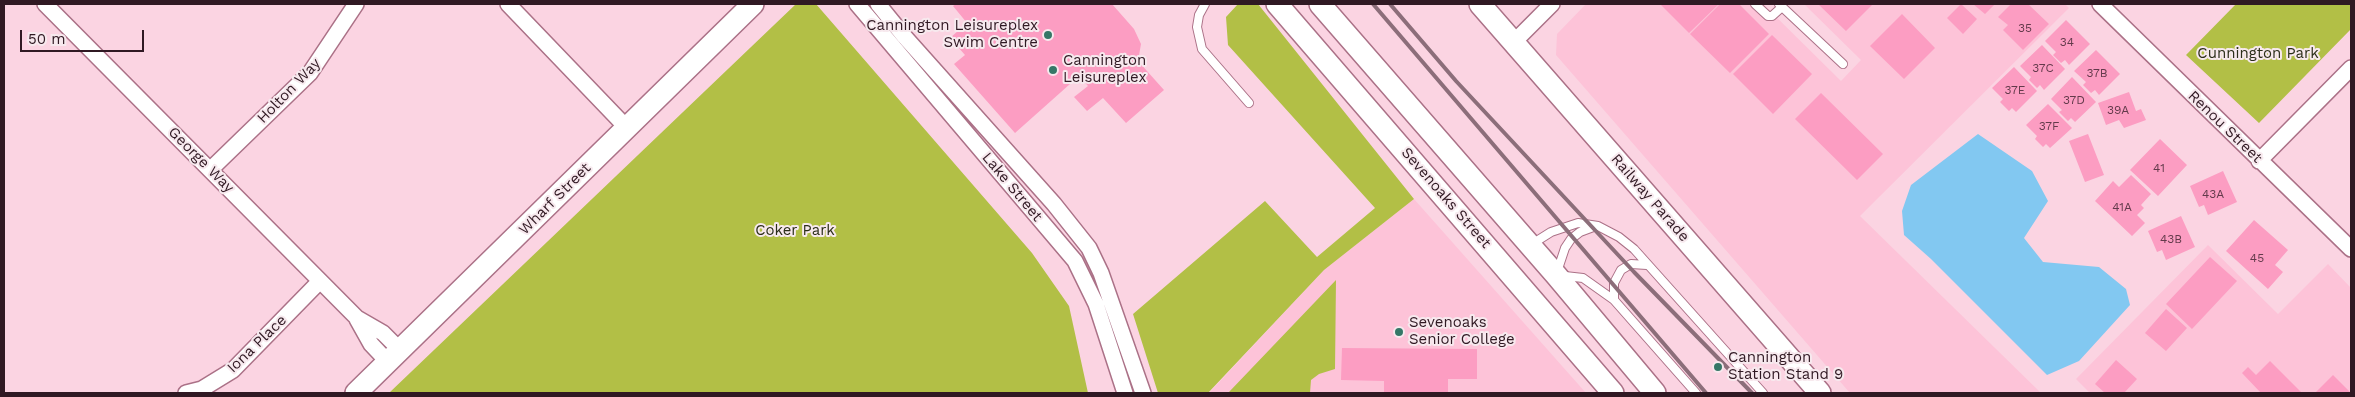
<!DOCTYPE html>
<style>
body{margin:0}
#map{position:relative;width:2355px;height:397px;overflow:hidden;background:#fbd4e2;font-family:"Work Sans",sans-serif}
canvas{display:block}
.frame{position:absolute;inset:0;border:5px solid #301923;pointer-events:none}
.scale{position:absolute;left:20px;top:30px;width:124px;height:22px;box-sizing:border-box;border:2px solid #301923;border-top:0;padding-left:6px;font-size:15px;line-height:18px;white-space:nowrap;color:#301923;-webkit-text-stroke:4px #f7e9ee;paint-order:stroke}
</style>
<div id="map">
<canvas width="2355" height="397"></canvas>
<div class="frame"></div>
<div class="scale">50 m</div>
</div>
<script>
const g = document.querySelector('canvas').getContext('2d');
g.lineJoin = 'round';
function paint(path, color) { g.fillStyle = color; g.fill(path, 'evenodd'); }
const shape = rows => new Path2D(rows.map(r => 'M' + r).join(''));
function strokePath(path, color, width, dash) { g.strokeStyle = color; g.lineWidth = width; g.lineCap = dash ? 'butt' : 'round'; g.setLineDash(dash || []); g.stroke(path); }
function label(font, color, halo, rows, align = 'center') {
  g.font = font + ' "Work Sans",sans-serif'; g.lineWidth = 4; g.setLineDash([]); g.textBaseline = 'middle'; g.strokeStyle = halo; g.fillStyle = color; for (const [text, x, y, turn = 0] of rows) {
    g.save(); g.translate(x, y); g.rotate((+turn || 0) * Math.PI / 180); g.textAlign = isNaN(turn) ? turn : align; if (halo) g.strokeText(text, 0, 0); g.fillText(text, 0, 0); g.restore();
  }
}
paint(shape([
 [1586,4,1763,4,1841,81,1861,60,1804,4,2065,4,2069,8,1860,216,2041,393,1850,393,1556,55,1557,34],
 [1414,199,1586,393,1209,393,1324,270],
 [2208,245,2278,314,2328,264,2351,288,2351,393,2090,393,2076,379]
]), '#fdc3d8');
paint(shape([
 [796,4,816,4,1032,253,1069,306,1088,393,389,393],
 [1238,4,1258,4,1414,199,1324,270,1208,393,1158,393,1133,314,1265,201,1317,257,1375,208,1228,45,1226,17],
 [2236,4,2351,4,2351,29,2259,123,2186,55],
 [1336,280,1335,369,1319,374,1311,380,1310,393,1229,392]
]), '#b2bf46');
paint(shape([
 [1978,134,2032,171,2048,201,2024,238,2043,262,2099,267,2126,289,2130,305,2079,361,2047,375,1931,259,1904,235,1902,211,1911,185]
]), '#82c8f1');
paint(shape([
 [956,4,1112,4,1134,29,1141,44,1138,61,1164,90,1126,123,1103,98,1087,111,1074,97,1088,86,1079,76,1015,133,954,64,965,55,950,38,967,23,953,6],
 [1660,4,1719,4,1689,33],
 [1720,4,1739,4,1769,34,1730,73,1690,34],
 [1818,4,1873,4,1846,31],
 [1961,4,1977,19,1963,34,1947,18],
 [1973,4,1995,4,1985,14],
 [2011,4,2028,4,2049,24,2023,50,2003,30,2008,25,1998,17],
 [1902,14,1935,48,1904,79,1870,46],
 [2066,20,2090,44,2069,65,2065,60,2061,63,2053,55,2056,52,2045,41],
 [1772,35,1812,74,1773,114,1733,74],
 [2042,45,2065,69,2044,90,2040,85,2037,88,2029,80,2031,77,2020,66],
 [2096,50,2120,74,2099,95,2095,90,2091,93,2083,85,2086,82,2074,71],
 [2014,67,2037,91,2016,112,2012,108,2009,111,2000,102,2003,99,1992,88],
 [2072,77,2096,102,2075,122,2071,118,2068,121,2059,112,2062,110,2051,99],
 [2129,92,2136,111,2141,109,2146,120,2124,128,2119,120,2106,125,2098,103],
 [1821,93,1883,154,1857,180,1795,119],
 [2048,104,2072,128,2050,148,2046,144,2043,147,2035,139,2037,136,2026,125],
 [2088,134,2104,175,2085,182,2069,141],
 [2160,139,2187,165,2158,196,2130,170],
 [2223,171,2237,202,2208,215,2204,205,2199,207,2190,186],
 [2131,175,2151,194,2141,205,2144,208,2137,215,2145,223,2132,236,2095,201,2113,181,2119,187],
 [2181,216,2195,247,2166,260,2162,250,2157,252,2148,231],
 [2254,220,2288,250,2275,265,2283,272,2268,289,2226,251],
 [2210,257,2237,281,2192,329,2166,304],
 [2166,309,2187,328,2166,351,2145,333],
 [1342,348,1477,349,1477,379,1448,379,1448,393,1384,393,1384,381,1341,380],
 [2116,360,2137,379,2124,393,2105,393,2095,384],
 [2270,361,2302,393,2261,393,2242,373,2248,367,2256,375],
 [2333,375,2351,393,2315,393]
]), '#fc9dc2');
const lane = shape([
 [1205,4,1199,15,1197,27,1202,49,1249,103],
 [1755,4,1768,16,1772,16,1782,7],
 [1779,4,1843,64],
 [1596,226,1580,232,1571,239,1565,248,1556,275,1583,278,1614,300,1696,393],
 [1532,244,1551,232,1578,223,1598,226,1619,237,1634,249,1763,393],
 [1614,300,1614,283,1621,270,1631,264,1647,265]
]);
const street = shape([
 [45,4,357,318,383,333,400,350],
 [508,4,627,128],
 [857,4,1075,261,1096,304,1125,393],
 [878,4,904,36,1054,204,1089,248,1101,273,1143,393],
 [2100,4,2351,249],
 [1514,42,1552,4],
 [2259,161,2351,68],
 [211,169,310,73,356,4],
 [357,319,371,344,388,362],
 [186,393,202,389,233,370,320,281]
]);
const secondary = shape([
 [1277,4,1613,393],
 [1320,4,1556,275,1655,393],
 [1480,4,1820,393],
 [356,393,753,4]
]);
strokePath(lane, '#ab7187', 10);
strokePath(street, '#ab7187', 18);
strokePath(secondary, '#ab7187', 24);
strokePath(lane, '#fff', 8);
strokePath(street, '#fff', 15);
strokePath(secondary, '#fff', 21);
strokePath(shape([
 [1373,4,1706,393],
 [1390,4,1456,81,1634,272,1752,393]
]), '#8c6e7a', 4);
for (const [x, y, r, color] of [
 [1048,35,5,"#357767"],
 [1053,70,5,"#357767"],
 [1399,332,5,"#357767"],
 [1718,367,5,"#357767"]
]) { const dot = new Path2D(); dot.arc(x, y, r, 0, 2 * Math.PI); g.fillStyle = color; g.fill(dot); strokePath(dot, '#f7e9ee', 2); }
label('12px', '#633a4b', null, [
 ["35",2025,28],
 ["34",2067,42],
 ["37C",2043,68],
 ["37B",2097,73],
 ["37E",2015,90],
 ["37D",2074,100],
 ["39A",2118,110],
 ["37F",2049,126],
 ["41",2159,168],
 ["43A",2213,194],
 ["41A",2122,207],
 ["43B",2171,239],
 ["45",2257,258]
]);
label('15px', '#301923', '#f7e9ee', [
 ["Cannington Leisureplex",1038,26,"right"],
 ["Swim Centre",1038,43,"right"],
 ["Cannington",1063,61],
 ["Leisureplex",1063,78],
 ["Sevenoaks",1409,323],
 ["Senior College",1409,340],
 ["Cannington",1728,358],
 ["Station Stand 9",1728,375]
], 'left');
label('15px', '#2b2e19', '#f7e9ee', [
 ["Cunnington Park",2258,54],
 ["Coker Park",795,231]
]);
label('15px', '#301923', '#f7e9ee', [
 ["Holton Way",289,91,-46],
 ["Renou Street",2225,127,44],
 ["George Way",201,160,45],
 ["Lake Street",1012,187,50],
 ["Sevenoaks Street",1446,198,49],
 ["Railway Parade",1650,198,49],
 ["Wharf Street",555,199,-45],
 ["Iona Place",257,344,-44]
]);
</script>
